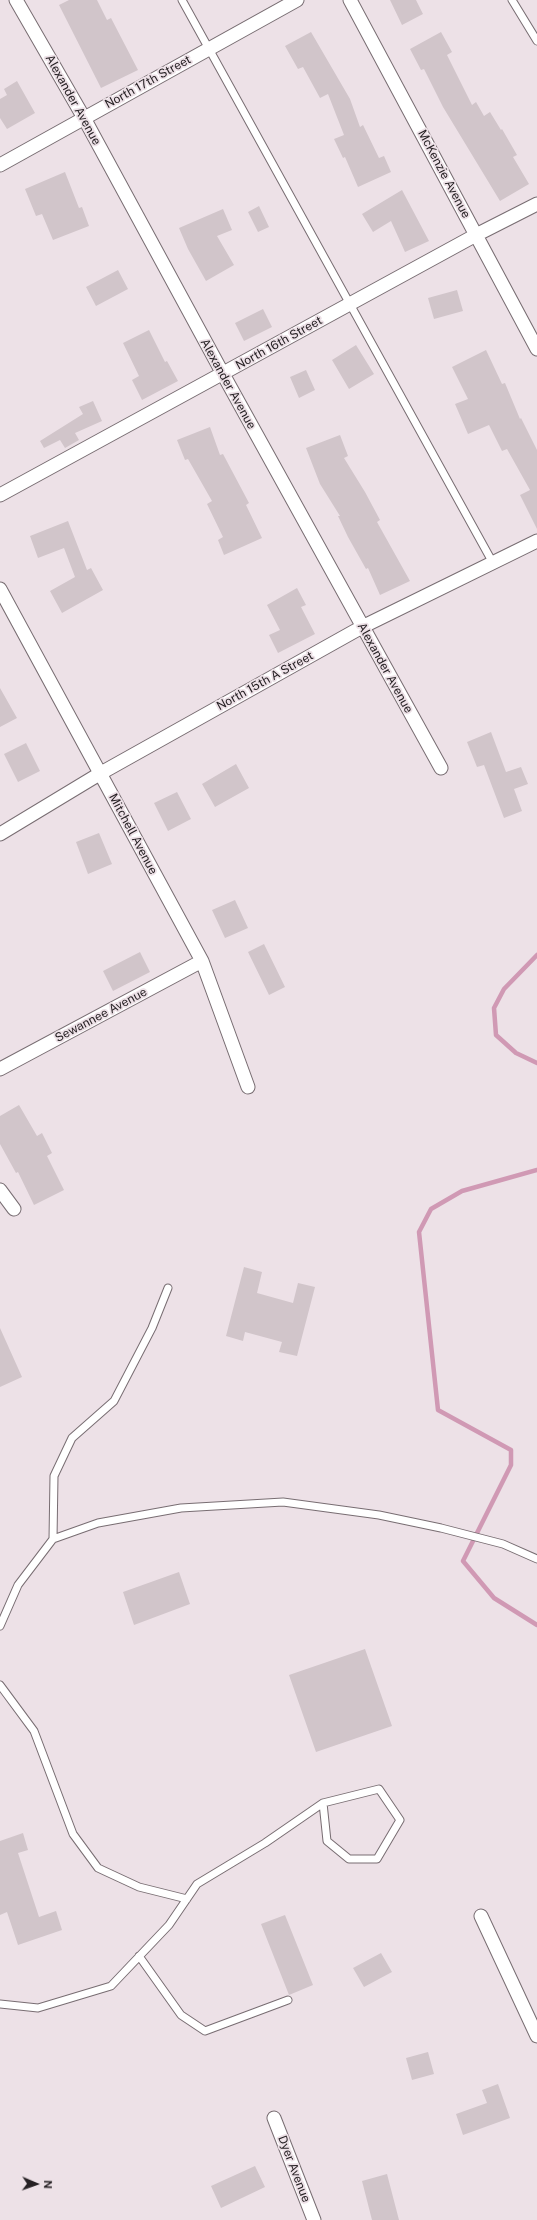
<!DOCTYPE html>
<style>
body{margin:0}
#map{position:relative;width:537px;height:2220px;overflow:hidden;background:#ede1e7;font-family:"Public Sans",sans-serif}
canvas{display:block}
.north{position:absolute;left:16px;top:2164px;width:40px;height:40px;-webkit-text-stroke:3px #ede1e7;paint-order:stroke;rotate:92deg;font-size:11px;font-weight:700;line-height:16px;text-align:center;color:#262124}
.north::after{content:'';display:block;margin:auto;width:14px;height:18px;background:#262124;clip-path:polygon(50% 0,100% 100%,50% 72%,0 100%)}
</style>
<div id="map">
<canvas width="537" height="2220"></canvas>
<div class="north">N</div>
</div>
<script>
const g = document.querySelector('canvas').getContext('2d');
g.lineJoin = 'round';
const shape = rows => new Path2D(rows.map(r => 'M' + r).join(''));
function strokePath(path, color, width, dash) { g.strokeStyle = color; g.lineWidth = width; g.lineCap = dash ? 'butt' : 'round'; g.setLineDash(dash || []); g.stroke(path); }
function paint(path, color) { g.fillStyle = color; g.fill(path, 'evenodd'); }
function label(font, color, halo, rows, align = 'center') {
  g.font = font + ' "Public Sans",sans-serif'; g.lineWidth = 3.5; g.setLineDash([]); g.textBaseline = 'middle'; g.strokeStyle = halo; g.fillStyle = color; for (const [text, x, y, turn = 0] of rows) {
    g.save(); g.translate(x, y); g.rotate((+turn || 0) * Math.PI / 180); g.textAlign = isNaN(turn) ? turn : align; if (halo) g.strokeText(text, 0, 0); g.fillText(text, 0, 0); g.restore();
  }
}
strokePath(shape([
 [537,955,504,989,494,1008,496,1035,516,1053,537,1063],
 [537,1170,462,1191,431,1209,419,1232,438,1410,511,1450,511,1465,463,1561,494,1598,537,1625]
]), '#d099b4', 4.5);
paint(shape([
 [69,0,97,0,107,20,111,18,138,70,101,88,59,5],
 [390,0,416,0,423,14,402,25],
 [311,32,350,99,360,127,363,125,379,158,384,156,391,172,358,187,345,157,343,158,334,139,344,135,328,94,320,98,303,67,298,69,285,46],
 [441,32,452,52,447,55,472,105,476,102,484,116,490,112,501,130,502,129,517,155,513,157,529,184,500,201,443,107,424,69,421,70,410,49],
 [17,81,35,113,7,129,0,118,0,99,7,95,4,89],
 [65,172,79,208,82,207,89,226,53,240,42,214,36,216,25,189],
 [402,190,429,241,405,252,391,221,373,232,362,214],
 [259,206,269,227,258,232,248,212],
 [223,209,232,230,217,236,234,265,206,281,188,249,179,228],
 [118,270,128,289,96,306,86,287],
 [457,290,463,311,434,319,428,298],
 [263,309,272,327,244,341,235,323],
 [149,330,165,362,167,361,178,381,142,400,132,380,139,376,123,343],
 [356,345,374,374,349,389,332,360],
 [486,350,502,384,505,383,520,419,521,418,537,450,537,529,520,495,530,490,507,449,502,451,489,425,468,434,455,404,468,399,452,367],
 [306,370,315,390,299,398,290,377],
 [93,401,102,421,75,433,79,440,65,448,60,440,44,448,40,441,83,414,79,407],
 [210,427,220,455,223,454,249,503,246,505,262,538,224,555,218,540,223,537,207,504,212,501,188,459,185,460,177,440],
 [340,435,348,456,344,458,365,492,380,520,377,522,410,581,380,595,368,568,366,569,348,537,338,516,340,516,320,484,306,448],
 [68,521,87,570,91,568,103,590,62,613,50,591,75,577,64,548,38,558,30,536],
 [297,588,306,605,301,607,315,634,278,653,269,635,280,630,267,605],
 [0,688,17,718,0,727],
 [491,732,506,772,521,767,528,784,514,789,522,811,504,818,484,765,477,767,467,742],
 [26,743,40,771,18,782,4,754],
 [236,764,249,788,215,807,202,784],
 [177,792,191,819,168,831,154,803],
 [99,833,112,864,88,874,76,842],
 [235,900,248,928,225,938,212,910],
 [264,944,285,987,269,995,248,952],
 [140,952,150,972,113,991,103,971],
 [19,1105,37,1136,42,1133,52,1153,47,1156,64,1190,34,1205,18,1172,16,1173,0,1144,0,1116],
 [244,1267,262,1272,257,1293,293,1303,298,1283,315,1287,297,1356,279,1352,282,1342,245,1332,243,1341,226,1336],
 [0,1328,22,1377,0,1387],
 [179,1572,190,1604,134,1625,123,1592],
 [365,1649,392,1726,316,1752,289,1675],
 [23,1833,28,1850,18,1853,39,1917,56,1911,62,1930,18,1945,7,1912,0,1915,0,1841],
 [285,1915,313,1985,289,1995,261,1924],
 [381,1953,392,1972,364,1987,353,1968],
 [428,2052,434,2074,412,2080,406,2058],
 [498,2084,510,2118,463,2135,456,2114,487,2103,482,2090],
 [255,2166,265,2187,221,2208,211,2186],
 [387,2174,399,2220,372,2220,362,2181]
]), '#d1c5ca');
const lane = shape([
 [182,0,493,563],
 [512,0,537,41],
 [53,1539,54,1476,72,1438,114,1401,152,1328,168,1288],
 [0,1626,18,1585,53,1539,98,1523,181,1508,283,1502,379,1515,441,1528,503,1544,537,1559],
 [0,1685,34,1731,73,1834,98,1868,139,1887,187,1899],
 [139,1956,181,2015,205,2031,288,2000],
 [0,2004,38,2008,111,1986,169,1925,197,1884,265,1843,323,1803,379,1789,400,1820,377,1859,349,1859,327,1841,323,1803]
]);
const street = shape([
 [16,0,84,118,223,374,441,768],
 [350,0,537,349],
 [0,165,297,0],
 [0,495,476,235,537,204],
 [0,589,202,961,248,1087],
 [0,834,101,773,362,627,537,541],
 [0,1069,202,961],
 [0,1190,14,1209],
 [481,1916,537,2036],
 [274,2118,314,2220]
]);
strokePath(lane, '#786d72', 9);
strokePath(street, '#786d72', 15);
strokePath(lane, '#fff', 7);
strokePath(street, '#fff', 13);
label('12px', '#262124', '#ede1e7', [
 ["North 17th Street",148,82,-29],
 ["Alexander Avenue",73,100,61],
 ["McKenzie Avenue",444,174,62],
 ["North 16th Street",279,343,-29],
 ["Alexander Avenue",228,384,61],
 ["Alexander Avenue",385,668,61],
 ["North 15th A Street",265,681,-29],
 ["Mitchell Avenue",133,834,62],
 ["Sewannee Avenue",101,1015,-28],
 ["Dyer Avenue",294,2169,69]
]);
</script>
